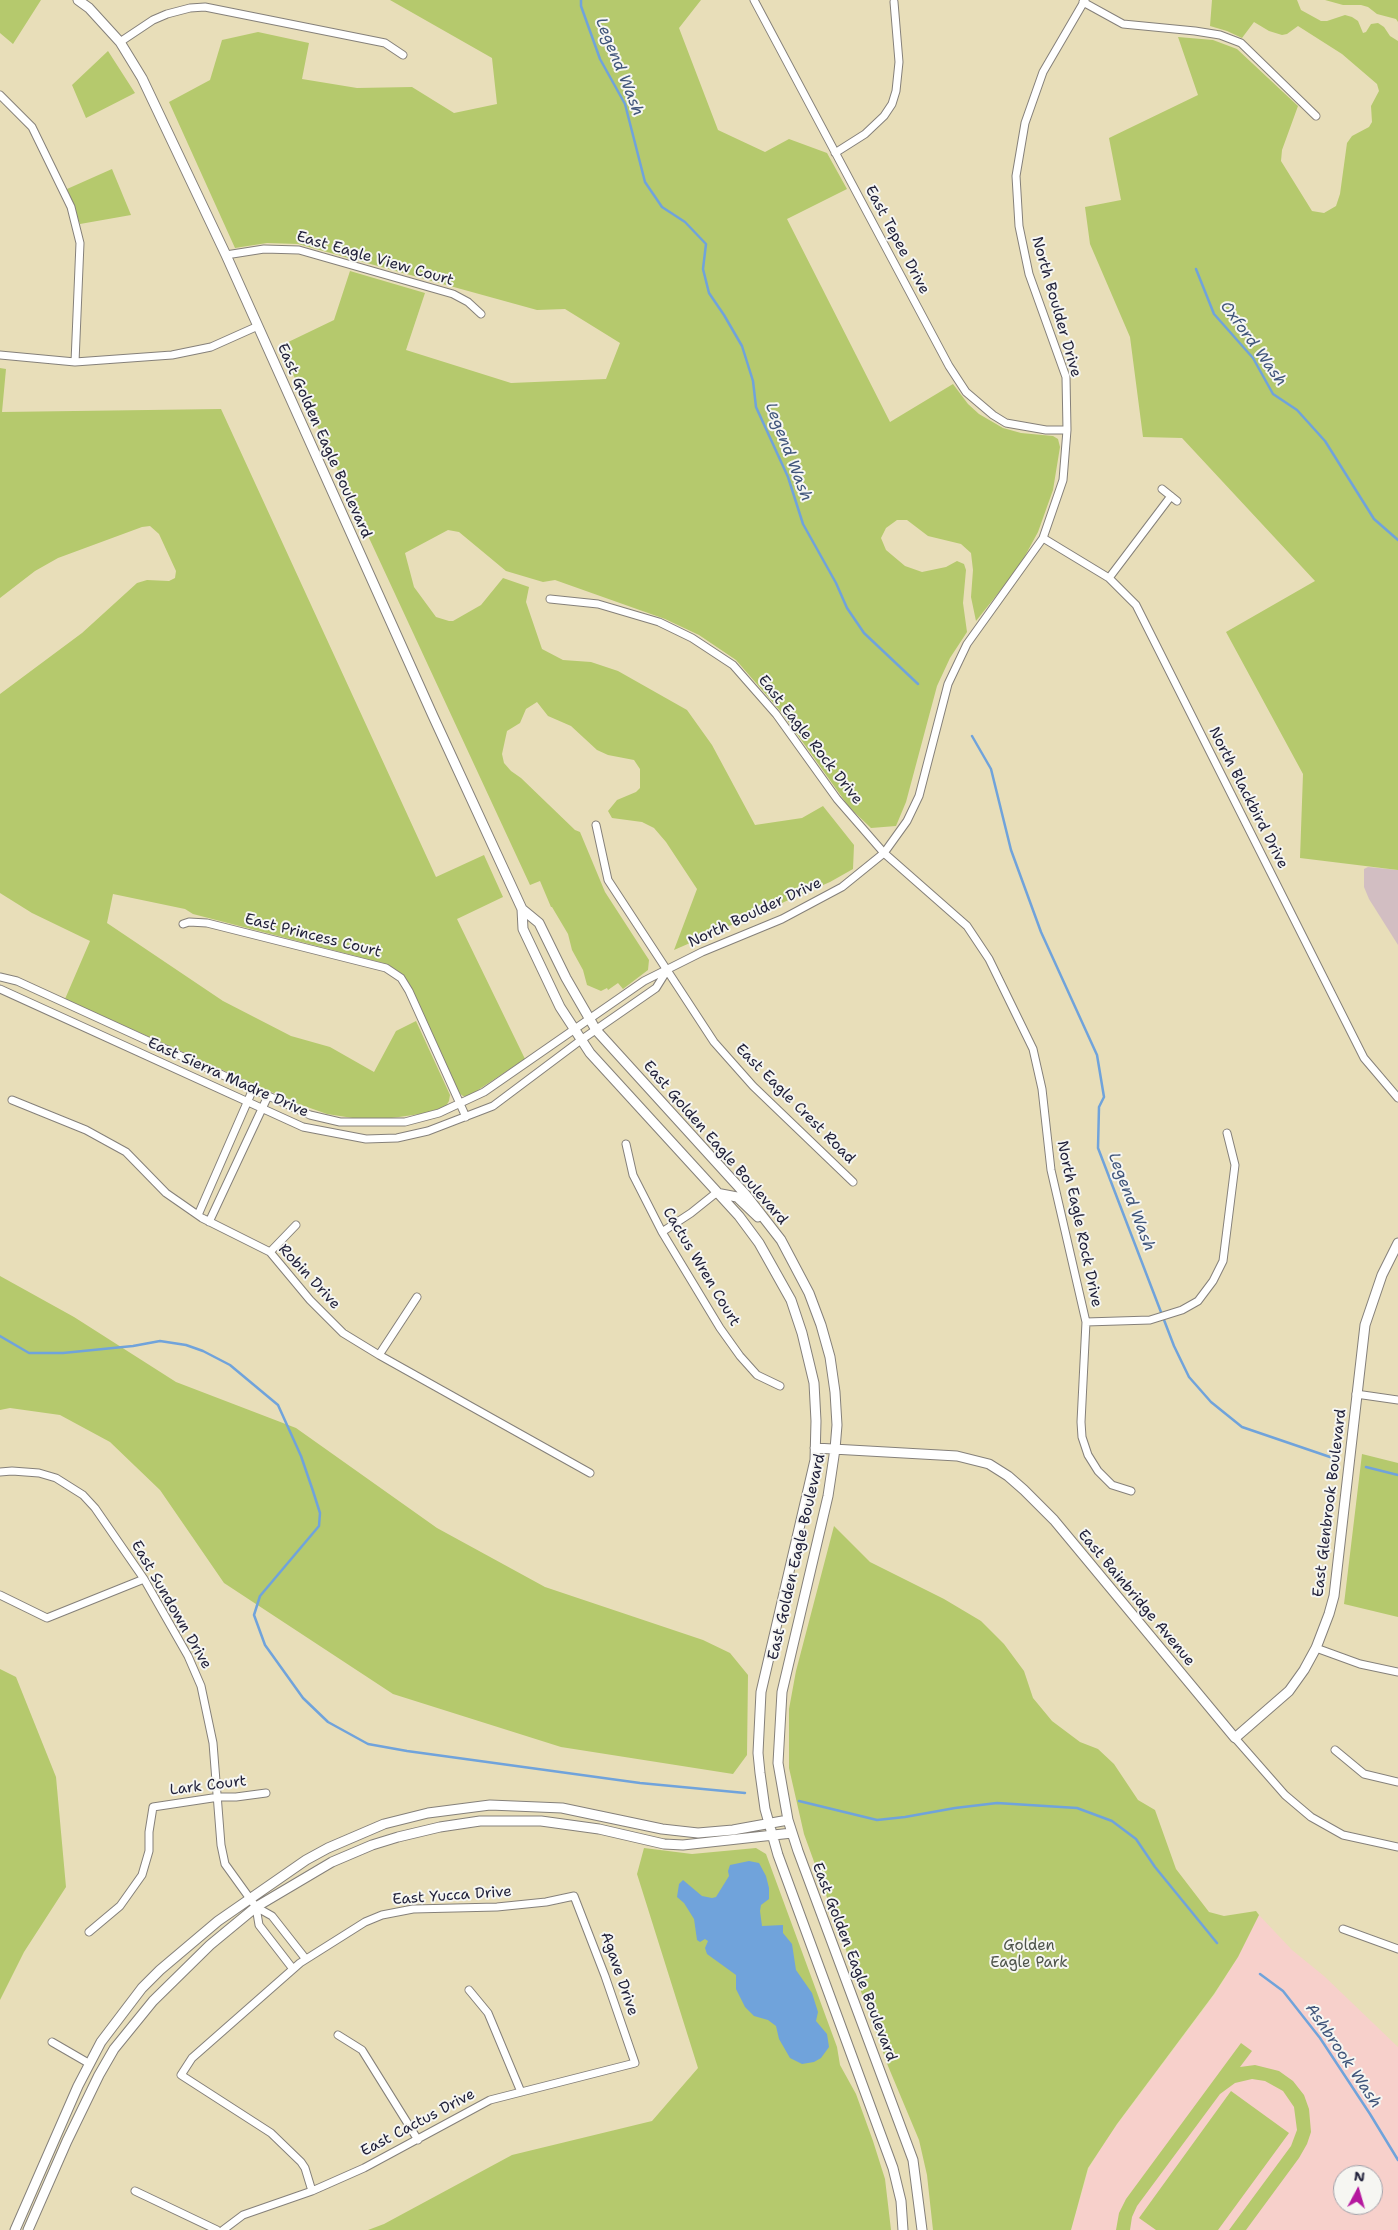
<!DOCTYPE html>
<style>
body{margin:0}
#map{position:relative;width:1398px;height:2230px;overflow:hidden;background:#e8deb9;font-family:"Shantell Sans",sans-serif}
canvas{display:block}
.north{position:absolute;left:1333px;top:2165px;width:50px;height:50px;box-sizing:border-box;background:#f6f6f2;border:1px solid #a1a1a9;border-radius:50%;rotate:6deg;font-size:14px;font-weight:700;line-height:20px;text-align:center;color:#22223b}
.north::after{content:'';display:block;margin:auto;width:18px;height:22px;background:#b5179e;clip-path:polygon(50% 0,100% 100%,50% 72%,0 100%)}
</style>
<div id="map">
<canvas width="1398" height="2230"></canvas>
<div class="north">N</div>
</div>
<script>
const g = document.querySelector('canvas').getContext('2d');
g.lineJoin = 'round';
function paint(path, color) { g.fillStyle = color; g.fill(path, 'evenodd'); }
const shape = rows => new Path2D(rows.map(r => 'M' + r).join(''));
function strokePath(path, color, width, dash) { g.strokeStyle = color; g.lineWidth = width; g.lineCap = dash ? 'butt' : 'round'; g.setLineDash(dash || []); g.stroke(path); }
function label(font, color, halo, rows, align = 'center') {
  g.font = font + ' "Shantell Sans",sans-serif'; g.lineWidth = 4; g.setLineDash([]); g.textBaseline = 'middle'; g.strokeStyle = halo; g.fillStyle = color; for (const [text, x, y, turn = 0] of rows) {
    g.save(); g.translate(x, y); g.rotate((+turn || 0) * Math.PI / 180); g.textAlign = isNaN(turn) ? turn : align; if (halo) g.strokeText(text, 0, 0); g.fillText(text, 0, 0); g.restore();
  }
}
paint(shape([
 [1259,1915,1292,1950,1324,1976,1398,2047,1398,2230,1071,2230,1089,2168,1108,2137,1215,1994,1238,1957],
 [1343,2175,1373,2175,1373,2205,1343,2205]
]), '#f7d0cb');
paint(shape([
 [1368,867,1398,870,1398,945,1369,899,1364,887,1364,869]
]), '#d2bec2');
paint(shape([
 [0,0,41,0,13,44,0,33],
 [390,0,701,0,679,28,718,130,765,152,789,139,827,153,847,189,787,219,890,422,953,384,968,404,979,414,1003,428,1021,433,1053,436,1058,439,1060,447,1053,490,1038,532,1019,567,976,621,971,597,973,570,971,553,961,544,928,536,907,520,897,520,886,528,881,538,886,550,905,566,922,572,946,567,957,561,964,564,966,570,963,603,967,632,950,658,937,686,906,802,896,826,871,828,849,807,782,713,736,660,699,635,665,619,555,580,543,582,506,571,459,532,448,530,405,553,414,587,436,617,449,621,453,621,481,605,503,578,529,587,526,602,542,649,563,660,591,662,618,671,687,710,712,745,755,825,802,818,823,806,854,845,853,869,830,882,674,950,697,889,666,842,654,828,642,822,612,818,608,811,617,800,636,792,640,788,640,769,634,760,608,755,597,750,571,726,548,716,537,702,526,709,520,723,507,731,502,754,504,763,511,771,521,778,575,830,580,832,605,892,649,960,648,970,623,989,618,983,608,990,607,988,601,991,587,985,583,970,572,950,568,934,552,907,551,907,540,881,530,885,280,346,334,320,350,271,425,293,406,350,511,383,606,379,620,343,565,309,537,310,298,244,267,243,235,248,169,102,210,80,222,40,258,32,309,43,302,79,357,88,412,87,454,113,497,104,492,58],
 [1212,0,1297,0,1301,10,1321,21,1327,21,1345,15,1352,17,1358,21,1363,33,1366,32,1371,24,1378,23,1384,27,1390,36,1398,41,1398,870,1300,858,1303,774,1226,632,1315,581,1182,438,1143,437,1130,337,1090,244,1085,207,1121,200,1109,138,1198,95,1178,37,1213,40,1237,49,1298,106,1282,150,1281,161,1312,211,1324,213,1336,206,1340,194,1347,143,1352,136,1369,127,1372,122,1371,106,1379,91,1377,84,1342,54,1298,26,1287,34,1282,35,1269,31,1254,22,1242,38,1227,31,1210,26],
 [1325,0,1398,0,1398,22,1396,19,1377,14,1368,7,1361,5,1343,5],
 [108,51,135,93,86,118,72,85],
 [112,169,131,215,80,224,67,189],
 [0,368,6,369,2,412,221,409,436,877,484,855,503,897,457,919,525,1059,475,1092,468,1096,463,1096,459,1093,408,982,396,970,383,963,193,914,185,909,113,894,107,923,223,1001,291,1036,330,1047,374,1072,396,1031,416,1021,450,1095,449,1101,446,1106,427,1113,392,1118,359,1119,327,1114,296,1103,65,999,90,941,32,913,0,893,0,694,82,633,137,583,147,580,169,581,175,578,176,571,159,534,150,526,142,527,58,558,35,571,0,598],
 [0,1276,74,1317,176,1382,296,1428,437,1528,545,1587,703,1640,730,1653,748,1675,747,1755,733,1774,561,1747,393,1694,224,1583,160,1490,110,1442,60,1415,10,1408,0,1410],
 [1362,1454,1398,1463,1398,1617,1344,1604],
 [834,1526,870,1562,944,1599,981,1621,1004,1644,1024,1671,1033,1698,1052,1721,1080,1742,1098,1749,1114,1764,1138,1800,1155,1810,1176,1869,1209,1912,1224,1916,1256,1911,1259,1915,1238,1957,1214,1994,1117,2124,1088,2168,1071,2230,933,2230,927,2175,919,2140,888,2066,804,1834,789,1768,789,1709,796,1671],
 [0,1669,16,1677,56,1777,66,1887,24,1952,0,2000],
 [644,1848,692,1854,756,1848,766,1854,837,2047,840,2065,856,2094,873,2141,885,2179,891,2230,368,2230,384,2224,512,2155,652,2121,698,2068,637,1874],
 [1241,2043,1252,2051,1240,2067,1255,2065,1279,2071,1293,2081,1304,2095,1309,2109,1311,2132,1307,2144,1299,2158,1246,2230,1229,2230,1291,2146,1297,2130,1294,2107,1283,2091,1265,2081,1252,2079,1235,2083,1220,2094,1137,2206,1132,2217,1130,2230,1116,2230,1119,2213,1126,2199],
 [1231,2091,1289,2133,1218,2230,1156,2230,1139,2218]
]), '#b5c96d');
paint(shape([
 [749,1861,759,1863,766,1876,769,1888,769,1899,761,1905,760,1911,762,1926,783,1925,783,1933,792,1944,796,1970,812,1993,818,2012,816,2021,827,2034,829,2047,821,2058,814,2062,802,2064,790,2058,779,2039,776,2026,768,2020,754,2016,745,2007,736,1989,736,1975,707,1954,705,1948,708,1941,705,1939,700,1942,697,1940,694,1919,684,1903,677,1897,679,1884,683,1880,702,1896,712,1898,716,1897,729,1876,728,1871,730,1865]
]), '#70a3db');
strokePath(shape([
 [581,0,581,6,600,59,625,104,645,182,662,207,685,222,706,244,703,269,709,293,724,315,742,346,753,381,756,407,788,477,803,524,836,583,847,608,864,633,918,684],
 [1196,269,1214,314,1253,358,1273,394,1297,410,1325,441,1374,519,1398,540],
 [972,736,991,769,1011,850,1041,932,1097,1055,1104,1097,1099,1107,1098,1148,1174,1346,1189,1377,1211,1402,1242,1427,1330,1457],
 [0,1336,29,1353,63,1353,133,1346,160,1341,186,1345,203,1351,230,1365,278,1405,301,1456,313,1491,320,1513,319,1526,260,1596,254,1615,265,1645,303,1698,328,1722,368,1744,407,1751,640,1783,745,1793],
 [1366,1467,1398,1475],
 [799,1801,877,1820,905,1817,955,1808,997,1803,1077,1808,1112,1821,1136,1839,1155,1867,1217,1943],
 [1260,1974,1283,1991,1320,2038,1370,2114,1398,2160]
]), '#70a3db', 2.5);
const minor = shape([
 [754,0,949,366,966,392,993,415,1006,423,1046,430,1067,430],
 [1083,2,1123,24,1195,31,1220,35,1241,43,1316,116],
 [120,42,153,20,167,14,190,8,205,7,385,43,403,55],
 [0,95,32,127,71,207,80,243,75,362],
 [835,153,865,134,884,116,892,104,896,91,899,62,894,2],
 [226,255,264,249,299,250,453,294,468,302,481,314],
 [0,355,75,362,172,355,211,347,258,326],
 [1162,489,1177,501],
 [1043,538,1109,578,1136,605,1364,1058,1398,1098],
 [1109,578,1171,496],
 [550,599,598,604,659,622,692,638,733,665,776,714,837,799,884,853,967,926,989,959,1033,1049,1042,1089,1051,1170,1086,1322,1081,1422,1082,1437,1088,1455,1098,1471,1112,1485,1131,1491],
 [596,825,608,880,714,1042,753,1086,853,1182],
 [183,924,189,922,207,923,386,968,401,978,409,991,466,1117],
 [0,977,17,981,310,1115,340,1122,405,1122,439,1113,484,1092,644,981,702,952,782,919,842,887,884,853,907,821,919,796,948,684,967,644,1043,538,1063,480,1067,430,1066,377,1029,274,1019,226,1016,176,1025,123,1043,72,1085,0],
 [0,989,303,1127,366,1139,397,1138,428,1131,493,1106,581,1040,656,988,666,972],
 [12,1100,86,1130,126,1152,166,1193,202,1218,270,1252,310,1300,343,1333,379,1355,590,1473],
 [626,1144,633,1175,662,1232,720,1328,740,1356,757,1375,780,1386],
 [198,1215,253,1089],
 [209,1222,268,1096],
 [662,1232,691,1213,716,1193],
 [270,1252,296,1225],
 [1086,1322,1150,1320,1182,1310,1198,1301,1213,1281,1223,1261,1235,1165,1227,1133],
 [379,1355,417,1297],
 [1356,1394,1398,1400],
 [0,1472,12,1471,39,1473,56,1478,83,1495,95,1508,144,1579,188,1656,201,1686,213,1743,221,1845,225,1864,256,1907,259,1925,293,1969],
 [0,1595,47,1618,144,1579],
 [1316,1648,1360,1664,1398,1672],
 [1235,1738,1285,1795,1311,1817,1343,1835,1398,1847],
 [1335,1750,1364,1774,1398,1782],
 [256,1907,272,1916,305,1958],
 [1343,1929,1398,1949],
 [89,1932,120,1906,142,1875,149,1851,149,1832,153,1807,219,1797,236,1797,266,1793],
 [469,1990,488,2013,521,2092],
 [338,2035,362,2050,418,2140],
 [52,2042,90,2064],
 [135,2191,217,2230],
 [223,2230,243,2215,312,2191,364,2168,490,2100,635,2063,605,1976,574,1896,546,1902,497,1907,413,1909,382,1915,365,1922,300,1963,192,2058,181,2075,271,2133,301,2162,305,2168,312,2191]
]);
const tertiary = shape([
 [78,0,89,8,120,42,142,78,226,255,433,716,522,909,523,929,560,1007,590,1053,739,1216,759,1243,791,1300,802,1333,814,1383,816,1421,815,1460,761,1692,758,1753,760,1773,765,1809,778,1855,893,2168,901,2201,903,2230],
 [522,909,539,923,566,978,596,1030,746,1195,781,1240,809,1293,821,1325,830,1357,835,1392,837,1425,835,1449,828,1496,782,1692,778,1763,788,1820,798,1851,913,2160,922,2230],
 [716,1193,737,1197,758,1217],
 [815,1448,957,1456,989,1464,1008,1476,1024,1490,1054,1520,1235,1738,1289,1691,1304,1670,1316,1648,1329,1614,1334,1596,1365,1325,1382,1275,1398,1243],
 [15,2230,78,2086,101,2042,142,1988,160,1970,218,1921,306,1860,328,1848,384,1824,428,1813,490,1805,562,1808,662,1829,698,1833,733,1830,788,1820],
 [28,2230,67,2141,99,2075,114,2049,153,2001,210,1945,256,1907,332,1862,372,1845,398,1837,440,1827,480,1821,541,1821,599,1829,664,1844,683,1845,792,1833]
]);
strokePath(minor, '#85807a', 9);
strokePath(tertiary, '#85807a', 11);
strokePath(minor, '#fff', 7);
strokePath(tertiary, '#fff', 9);
label('15px', '#22223b', '#f6f6f2', [
 ["East Tepee Drive",897,240,62],
 ["East Eagle View Court",375,259,16],
 ["North Boulder Drive",1056,307,74],
 ["East Golden Eagle Boulevard",324,441,66],
 ["East Eagle Rock Drive",810,740,52],
 ["North Blackbird Drive",1248,798,63],
 ["North Boulder Drive",755,913,-25],
 ["East Princess Court",313,936,14],
 ["East Sierra Madre Drive",228,1078,24],
 ["East Eagle Crest Road",795,1104,45],
 ["East Golden Eagle Boulevard",715,1143,49],
 ["North Eagle Rock Drive",1079,1224,78],
 ["Cactus Wren Court",701,1267,59],
 ["Robin Drive",309,1277,47],
 ["East Glenbrook Boulevard",1330,1503,-83],
 ["East Golden Eagle Boulevard",797,1557,-77],
 ["East Bainbridge Avenue",1136,1598,50],
 ["East Sundown Drive",171,1605,60],
 ["Lark Court",208,1786,-7],
 ["East Yucca Drive",452,1896,-4],
 ["East Golden Eagle Boulevard",854,1962,69],
 ["Agave Drive",619,1974,71],
 ["East Cactus Drive",418,2123,-28]
]);
label('15px', '#4e544a', '#f6f6f2', [
 ["Golden",1029,1946],
 ["Eagle Park",1029,1963]
]);
label('italic 16px', '#41567b', '#f6f6f2', [
 ["Legend Wash",619,67,68],
 ["Oxford Wash",1253,344,54],
 ["Legend Wash",788,452,69],
 ["Legend Wash",1131,1202,69],
 ["Ashbrook Wash",1343,2056,56]
]);
</script>
